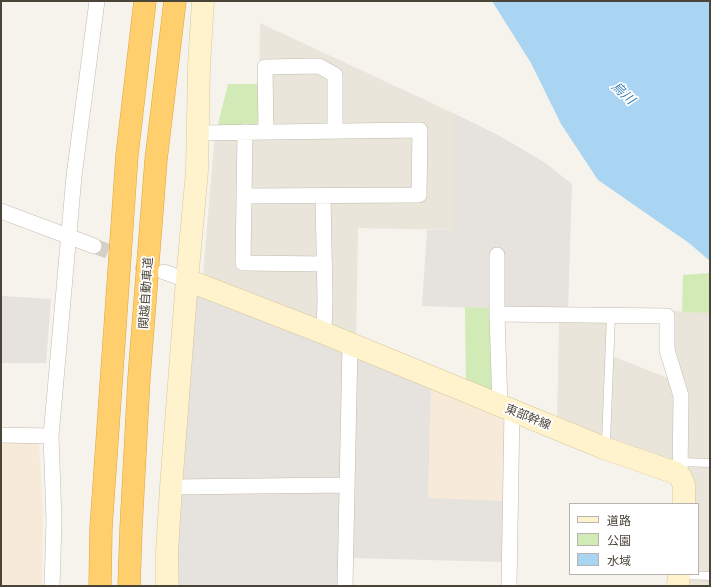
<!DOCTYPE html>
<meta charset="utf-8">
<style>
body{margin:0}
#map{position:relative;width:711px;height:587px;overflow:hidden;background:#f6f3ec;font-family:Lato,"Noto Sans JP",sans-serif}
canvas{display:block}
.frame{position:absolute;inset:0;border:2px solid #4b4439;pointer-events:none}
.legend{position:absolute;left:569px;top:503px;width:130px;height:72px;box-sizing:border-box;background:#fff;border:1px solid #b7b4b0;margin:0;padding:5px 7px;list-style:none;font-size:12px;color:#4b4439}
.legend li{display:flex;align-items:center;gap:8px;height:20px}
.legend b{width:20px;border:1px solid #b7b4b0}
</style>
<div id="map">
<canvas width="711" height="587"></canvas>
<div class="frame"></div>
<ul class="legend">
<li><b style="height:5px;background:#fff3cd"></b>道路</li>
<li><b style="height:11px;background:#d2eab5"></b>公園</li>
<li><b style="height:11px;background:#a9d4f2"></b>水域</li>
</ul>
</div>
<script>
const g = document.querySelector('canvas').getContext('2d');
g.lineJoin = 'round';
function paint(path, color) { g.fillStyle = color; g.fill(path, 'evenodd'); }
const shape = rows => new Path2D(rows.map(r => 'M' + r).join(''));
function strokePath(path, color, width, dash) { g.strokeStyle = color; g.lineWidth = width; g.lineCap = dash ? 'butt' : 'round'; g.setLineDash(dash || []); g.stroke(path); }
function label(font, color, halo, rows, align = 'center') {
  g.font = font + ' Lato,"Noto Sans JP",sans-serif'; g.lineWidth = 3.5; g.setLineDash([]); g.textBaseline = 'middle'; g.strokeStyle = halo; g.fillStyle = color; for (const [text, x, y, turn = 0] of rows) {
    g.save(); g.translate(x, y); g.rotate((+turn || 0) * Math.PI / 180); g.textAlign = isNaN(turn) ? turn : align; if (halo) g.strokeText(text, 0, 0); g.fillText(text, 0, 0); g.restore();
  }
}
paint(shape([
 [260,23,453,113,453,230,358,228,356,342,209,282,203,274,215,133,259,121],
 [672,311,710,313,710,586,685,586,686,574,698,574,698,504,688,504,689,471,683,456,670,345],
 [559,320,608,321,612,356,673,380,679,397,674,468,557,423]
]), '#eae5da');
paint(shape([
 [431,385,508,420,505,501,428,499],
 [1,442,39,443,43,516,42,586,1,586]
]), '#f7ead8');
paint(shape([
 [453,113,498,135,544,162,572,184,568,311,422,306,427,230,453,230],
 [191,288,431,385,428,498,505,501,503,562,351,558,340,586,179,586,178,553],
 [1,296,51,299,46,363,1,363]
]), '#e6e2dd');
paint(shape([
 [228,84,260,84,259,121,250,126,217,128],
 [710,273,710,313,682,312,683,275],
 [465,307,492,308,497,399,466,387]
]), '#d2eab5');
paint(shape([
 [492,1,710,1,710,261,689,243,598,180,561,124,531,63]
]), '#a9d4f2');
strokePath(shape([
 [94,246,156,269]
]), '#d4d0c8', 15, [15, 8]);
const lane = shape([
 [605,446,606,442,611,315],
 [680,462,710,463],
 [679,575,710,576]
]);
const street = shape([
 [266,132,265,67,319,66,335,75,335,131],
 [198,133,420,130,419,195,244,196,245,132],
 [244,196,243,263,325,264],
 [323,196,325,299,324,333],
 [1,211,94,246],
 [497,255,497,314,500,406],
 [164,272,187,280],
 [497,314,667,316,667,350,681,396,680,476],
 [1,435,51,436],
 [171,487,347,485],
 [52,586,54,521,51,436,74,176,97,1],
 [345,586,350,344],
 [509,586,512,410]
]);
const secondary = shape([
 [187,280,324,333,604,448,676,473,680,476,684,485,684,504],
 [167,586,167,551,171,487,187,280,197,171,199,66,203,1],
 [678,586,679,574]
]);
const highway = shape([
 [100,586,101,528,127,155,145,1],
 [129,586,131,529,139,378,156,160,175,1]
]);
strokePath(lane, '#c2bbae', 9);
strokePath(street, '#c2bbae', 16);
strokePath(secondary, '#d6c79b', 23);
strokePath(highway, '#e0a43c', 23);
strokePath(lane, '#fff', 8);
strokePath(street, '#fff', 15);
strokePath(secondary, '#fff3cd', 22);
strokePath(highway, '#ffcf6e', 22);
label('12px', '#4b4439', '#fff', [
 ["関越自動車道",146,293,-86],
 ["東部幹線",528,417,22]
]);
label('italic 13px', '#2e7ab2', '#fff', [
 ["烏川",623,93,43]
]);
</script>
